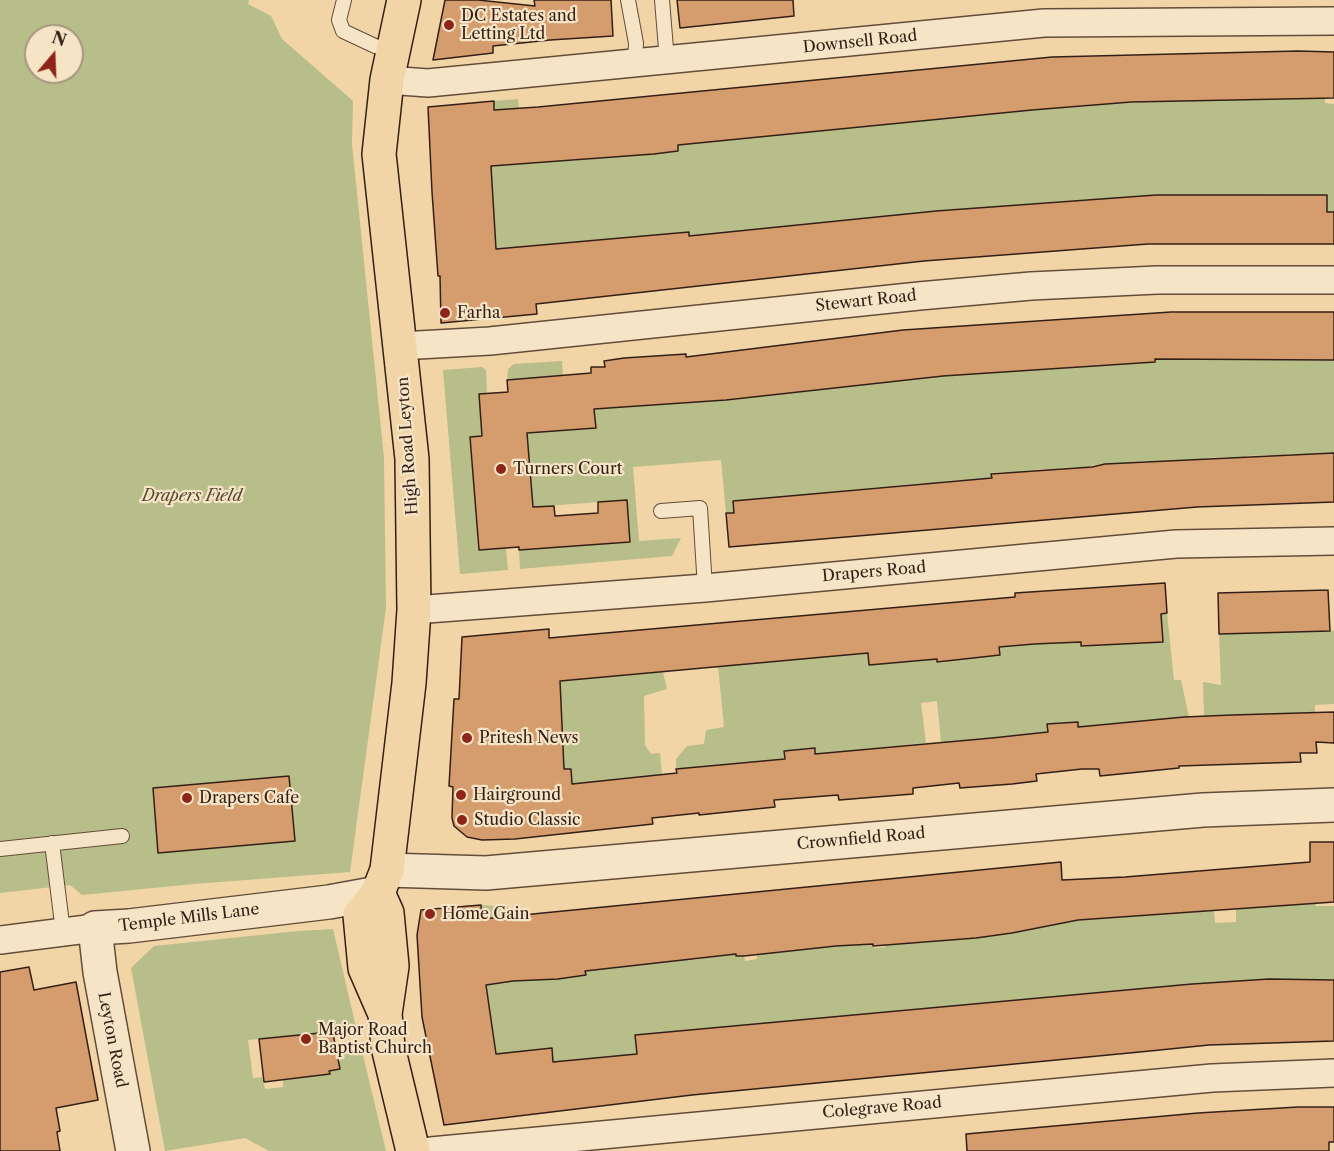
<!DOCTYPE html>
<style>
body{margin:0}
#map{position:relative;width:1334px;height:1151px;overflow:hidden;background:#f1d5a7;font-family:"Libre Caslon Text",serif}
canvas{display:block}
.north{position:absolute;left:24px;top:24px;width:60px;height:60px;box-sizing:border-box;background:#f6e4c6;border:2px solid #a89580;border-radius:50%;rotate:19deg;font-size:16px;font-weight:700;line-height:24px;text-align:center;color:#341f16}
.north::after{content:'';display:block;margin:auto;width:21px;height:27px;background:#8f2418;clip-path:polygon(50% 0,100% 100%,50% 72%,0 100%)}
</style>
<div id="map">
<canvas width="1334" height="1151"></canvas>
<div class="north">N</div>
</div>
<script>
const g = document.querySelector('canvas').getContext('2d');
g.lineJoin = 'round';
function paint(path, color) { g.fillStyle = color; g.fill(path, 'evenodd'); }
const shape = rows => new Path2D(rows.map(r => 'M' + r).join(''));
function strokePath(path, color, width, dash) { g.strokeStyle = color; g.lineWidth = width; g.lineCap = dash ? 'butt' : 'round'; g.setLineDash(dash || []); g.stroke(path); }
function label(font, color, halo, rows, align = 'center') {
  g.font = font + ' "Libre Caslon Text",serif'; g.lineWidth = 4.5; g.setLineDash([]); g.textBaseline = 'middle'; g.strokeStyle = halo; g.fillStyle = color; for (const [text, x, y, turn = 0] of rows) {
    g.save(); g.translate(x, y); g.rotate((+turn || 0) * Math.PI / 180); g.textAlign = isNaN(turn) ? turn : align; if (halo) g.strokeText(text, 0, 0); g.fillText(text, 0, 0); g.restore();
  }
}
paint(shape([
 [0,0,249,0,248,4,271,16,282,39,353,101,352,144,384,458,386,608,350,872,194,884,82,895,70,885,0,893],
 [36,36,72,36,72,72,36,72],
 [1127,88,1141,102,1319,98,1325,99,1325,103,1334,104,1334,212,1327,212,1327,195,1304,195,1304,212,1291,212,1291,195,1267,194,1267,212,1252,195,1229,195,1229,212,1216,195,1193,195,1192,213,1179,195,1115,198,1102,216,1101,199,1078,200,928,212,930,228,914,213,889,216,890,231,876,232,874,217,749,230,738,232,691,255,689,232,620,238,473,274,494,238,490,154,495,111,494,101,518,99,522,140,528,140,530,164,557,161,555,137,571,161,652,153,678,151,676,127,992,97,994,114,1016,111,1031,93,1032,110,1091,106,1090,89,1104,104,1127,103],
 [1153,344,1165,359,1188,359,1202,345,1202,359,1226,360,1238,344,1239,360,1263,360,1264,344,1278,344,1278,360,1301,360,1302,345,1334,360,1334,453,1325,453,1325,469,1309,469,1309,454,1286,454,1286,471,1270,472,1269,455,1246,456,1246,473,1229,474,1228,457,1205,458,1205,475,1190,476,1189,460,1165,461,1150,480,1148,461,1124,463,1125,481,1107,464,1092,465,1094,483,1088,483,1086,467,1060,468,1061,486,1048,486,1046,469,1022,471,1023,488,1008,489,1006,472,991,473,992,478,982,478,983,491,967,493,965,480,949,481,941,482,943,495,926,497,924,483,817,493,818,506,799,495,775,498,734,513,726,513,721,460,633,467,639,541,681,538,672,556,520,569,519,550,630,542,626,500,533,507,527,430,595,428,594,409,718,401,820,390,942,358,944,376,1006,371,1017,354,1019,371,1041,369,1053,351,1055,369,1079,367,1078,349,1094,366,1118,364,1129,346,1130,364,1155,362],
 [562,361,563,376,507,380,508,369,514,364],
 [482,367,486,370,487,394,479,395,482,436,470,437,478,549,506,548,508,570,460,574,443,370],
 [1167,613,1174,680,1181,680,1189,717,1078,727,1077,722,1047,724,1048,733,941,743,937,701,921,703,926,743,815,754,814,748,785,751,785,759,676,769,676,759,687,746,704,744,706,730,724,727,716,646,868,652,869,665,888,663,886,639,935,635,937,663,948,662,947,645,1000,655,997,629,1079,620,1081,647,1106,644,1136,616,1139,644,1163,642,1161,614],
 [1334,631,1334,704,1315,705,1315,713,1204,716,1203,682,1221,685,1219,634],
 [663,672,667,689,644,696,645,745,651,754,660,753,662,775,572,784,570,769,553,770,562,734,561,703,553,682],
 [1303,878,1316,878,1316,906,1334,906,1334,979,1315,980,1317,1009,1218,983,1204,983,638,1064,553,1063,551,1048,469,1061,489,1003,485,978,455,923,482,919,481,905,508,907,512,946,532,980,586,975,585,970,648,935,651,964,678,961,690,931,692,960,720,956,717,928,733,926,736,956,744,955,745,961,757,959,757,953,873,942,874,948,885,947,885,941,915,939,916,943,927,942,927,937,1005,934,1012,933,1012,929,1080,920,1214,911,1215,923,1236,922,1236,909,1305,904],
 [333,929,356,1027,321,1036,320,1033,248,1040,253,1078,262,1077,265,1089,283,1087,283,1080,329,1074,329,1071,340,1069,339,1062,345,1052,360,1043,386,1151,269,1151,245,1138,165,1151,131,968,154,946,298,931]
]), '#b7be89');
const building = shape([
 [445,0,478,0,535,6,534,0,611,0,613,36,550,40,493,46,493,53,433,60,445,0],
 [677,0,793,0,794,16,680,28,677,0],
 [1298,51,1334,52,1334,98,1131,102,1032,110,678,145,678,151,654,154,491,166,496,249,689,232,689,236,936,211,1156,195,1327,195,1327,212,1334,212,1334,244,1148,244,924,261,536,304,537,314,441,323,440,276,438,276,432,192,428,107,494,101,494,110,538,107,1052,57,1298,51],
 [1171,312,1334,312,1334,360,1155,359,1155,362,943,376,726,400,594,409,596,428,527,433,533,507,554,506,555,516,598,513,598,502,627,500,630,542,519,550,519,547,479,550,470,437,482,436,479,394,508,392,507,380,591,373,591,367,605,367,604,361,624,358,686,354,686,357,903,330,1171,312],
 [1334,453,1334,502,1197,507,729,547,726,513,734,513,733,501,992,478,991,474,1092,467,1105,464,1334,453],
 [1165,583,1167,613,1161,614,1163,642,1081,646,1081,642,1034,644,999,647,1000,655,937,662,937,659,869,665,868,653,560,681,564,769,571,769,572,784,677,773,676,769,785,759,784,751,815,748,815,754,992,738,1048,732,1047,724,1078,722,1078,727,1184,717,1232,715,1334,712,1334,743,1316,742,1317,753,1300,753,1301,762,1179,766,1179,768,1100,776,1099,769,1082,769,1036,774,1037,781,1012,784,960,788,959,783,913,788,913,794,839,800,838,795,774,800,775,807,699,815,699,813,652,818,653,824,515,839,482,840,467,837,454,826,452,818,453,787,449,786,453,716,454,699,459,699,462,637,549,629,549,638,1015,597,1015,593,1165,583],
 [1328,590,1330,631,1219,634,1218,593,1328,590],
 [289,776,295,841,158,853,153,788,289,776],
 [1310,842,1334,842,1334,902,1078,920,1012,933,976,938,873,946,873,944,836,946,744,956,736,956,736,954,585,971,586,975,558,979,513,981,486,985,496,1054,552,1048,553,1062,637,1054,635,1035,1192,984,1269,979,1334,980,1334,1041,1209,1045,1150,1051,692,1095,444,1125,422,1017,417,935,421,910,481,905,482,919,1061,862,1062,880,1125,877,1310,862,1310,842],
 [29,967,34,990,76,982,98,1100,56,1108,60,1131,57,1132,60,1151,0,1151,0,972,29,967],
 [320,1033,321,1036,333,1034,340,1069,329,1071,330,1074,264,1082,259,1039,320,1033],
 [1298,1107,1334,1107,1334,1142,1329,1142,1329,1151,967,1151,966,1134,1198,1113,1298,1107]
]);
paint(building, '#d59c6d');
strokePath(building, '#341f16', 1.5);
const service = shape([
 [344,0,339,20,343,31,375,46,392,50],
 [628,0,636,43,635,64],
 [662,0,667,61],
 [661,511,700,508,705,588],
 [52,843,63,932],
 [0,849,122,836]
]);
const minor = shape([
 [387,80,428,83,1044,23,1334,21],
 [400,346,490,341,919,296,1031,286,1157,280,1334,280],
 [414,610,705,588,1176,544,1334,541],
 [0,940,95,928],
 [431,1151,1212,1078,1334,1073]
]);
const tertiary = shape([
 [387,870,486,873,1203,810,1334,805],
 [133,1151,100,972,95,928,129,926,329,902,378,893]
]);
const primary = shape([
 [378,893,387,913,392,966,385,1014,388,1047,413,1151],
 [385,1014,365,968,360,915,378,893,387,870,409,683,414,610,412,459,379,154,387,80,404,0]
]);
strokePath(service, '#634c3a', 16);
strokePath(minor, '#634c3a', 30);
strokePath(tertiary, '#634c3a', 36);
strokePath(primary, '#341f16', 36);
strokePath(service, '#f6e4c6', 14);
strokePath(minor, '#f6e4c6', 27);
strokePath(tertiary, '#f6e4c6', 33);
strokePath(primary, '#f1d5a7', 33);
for (const [x, y, r, color] of [
 [449,25,6,"#8f2418"],
 [445,313,6,"#8f2418"],
 [501,469,6,"#8f2418"],
 [467,738,6,"#8f2418"],
 [461,795,6,"#8f2418"],
 [187,798,6,"#8f2418"],
 [462,820,6,"#8f2418"],
 [430,914,6,"#8f2418"],
 [306,1039,6,"#8f2418"]
]) { const dot = new Path2D(); dot.arc(x, y, r, 0, 2 * Math.PI); g.fillStyle = color; g.fill(dot); strokePath(dot, '#f6e4c6', 2); }
label('16px', '#341f16', '#f6e4c6', [
 ["DC Estates and",461,16],
 ["Letting Ltd",461,34],
 ["Farha",457,313],
 ["Turners Court",513,469],
 ["Pritesh News",479,738],
 ["Hairground",473,795],
 ["Drapers Cafe",199,798],
 ["Studio Classic",474,820],
 ["Home Gain",442,914],
 ["Major Road",318,1030],
 ["Baptist Church",318,1048]
], 'left');
label('16px', '#341f16', '#f6e4c6', [
 ["Downsell Road",860,42,-6],
 ["Stewart Road",866,301,-6],
 ["High Road Leyton",408,446,-94],
 ["Drapers Road",874,572,-5],
 ["Crownfield Road",861,839,-5],
 ["Temple Mills Lane",189,918,-7],
 ["Leyton Road",112,1040,79],
 ["Colegrave Road",882,1108,-5]
]);
label('italic 16px', '#554733', '#f6e4c6', [
 ["Drapers Field",192,496]
]);
</script>
